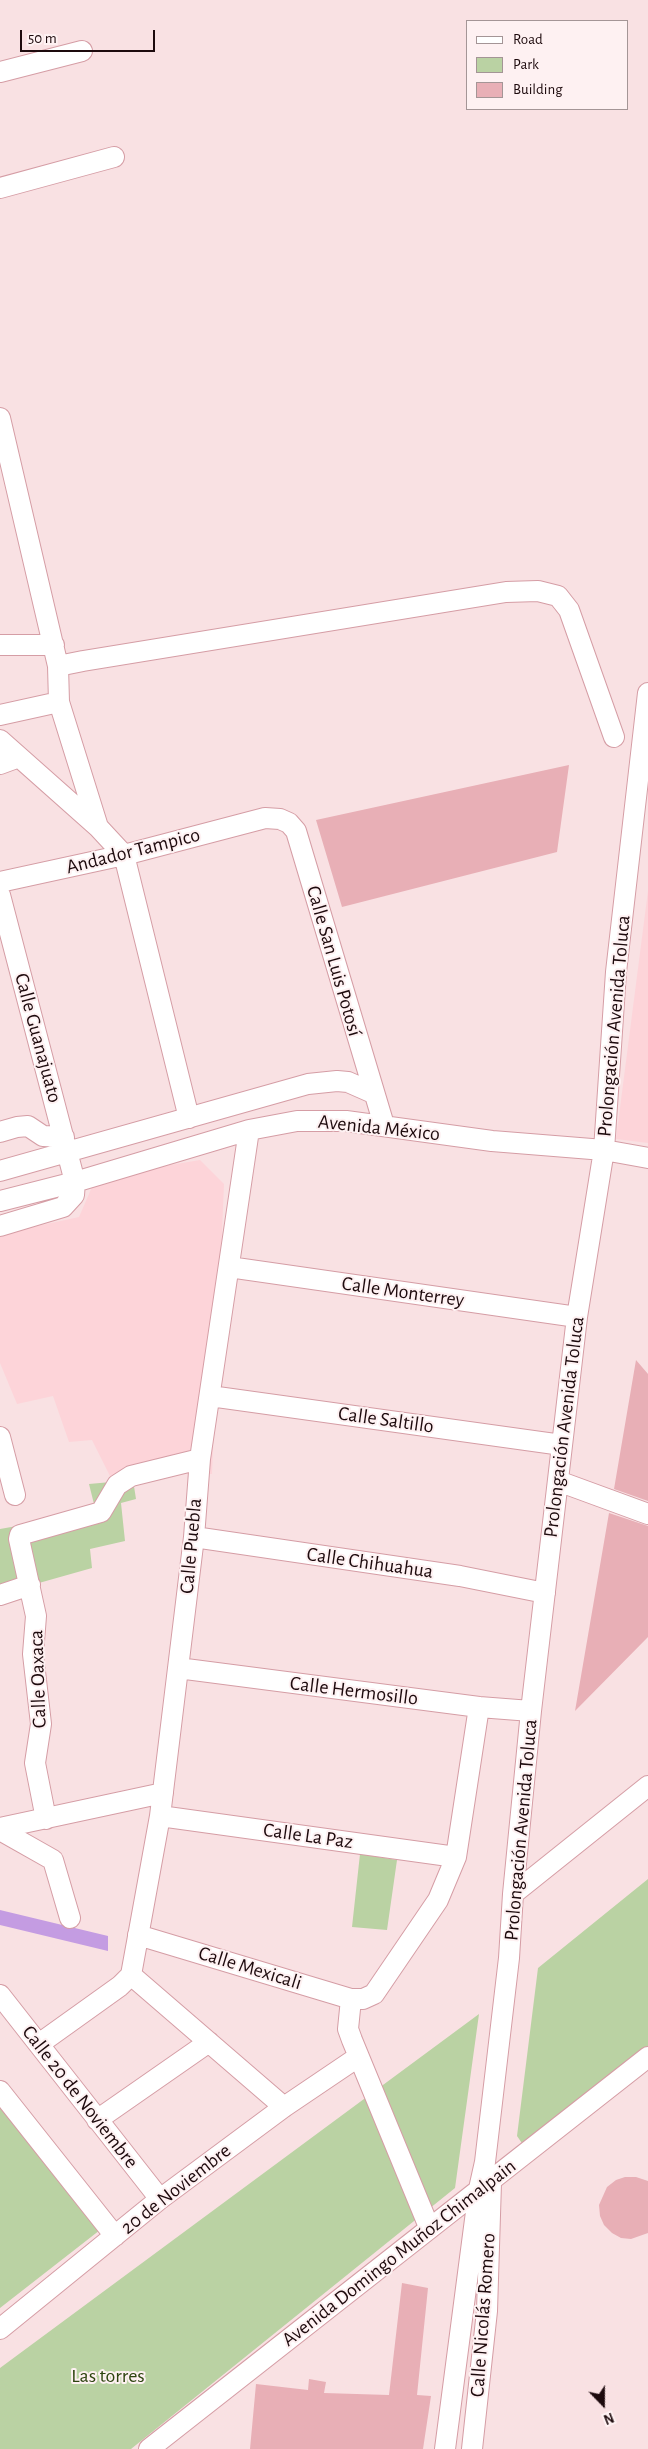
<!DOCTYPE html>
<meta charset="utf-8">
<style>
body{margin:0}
#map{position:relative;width:648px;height:2449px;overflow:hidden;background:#f9e1e3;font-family:"Alegreya Sans",sans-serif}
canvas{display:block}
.legend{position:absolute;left:466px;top:20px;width:162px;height:90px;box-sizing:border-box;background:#fef1f2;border:1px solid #a49596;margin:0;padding:6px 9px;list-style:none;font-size:15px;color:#1d0a0d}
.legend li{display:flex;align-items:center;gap:10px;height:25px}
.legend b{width:25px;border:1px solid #a49596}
.north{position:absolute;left:578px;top:2379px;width:50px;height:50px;-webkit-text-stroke:4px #fef1f2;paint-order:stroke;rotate:158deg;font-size:14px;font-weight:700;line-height:20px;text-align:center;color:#1d0a0d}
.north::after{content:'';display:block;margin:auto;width:18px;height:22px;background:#1d0a0d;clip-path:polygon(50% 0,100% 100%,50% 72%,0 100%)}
.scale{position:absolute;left:20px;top:30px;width:135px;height:22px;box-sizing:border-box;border:2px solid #1d0a0d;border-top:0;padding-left:6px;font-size:15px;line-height:18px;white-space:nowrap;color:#1d0a0d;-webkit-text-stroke:4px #fef1f2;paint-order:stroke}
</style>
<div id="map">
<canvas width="648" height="2449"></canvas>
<ul class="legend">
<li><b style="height:6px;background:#fff"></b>Road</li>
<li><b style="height:14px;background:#bad2a3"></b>Park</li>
<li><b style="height:14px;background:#e8afb6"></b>Building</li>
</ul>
<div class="north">N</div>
<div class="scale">50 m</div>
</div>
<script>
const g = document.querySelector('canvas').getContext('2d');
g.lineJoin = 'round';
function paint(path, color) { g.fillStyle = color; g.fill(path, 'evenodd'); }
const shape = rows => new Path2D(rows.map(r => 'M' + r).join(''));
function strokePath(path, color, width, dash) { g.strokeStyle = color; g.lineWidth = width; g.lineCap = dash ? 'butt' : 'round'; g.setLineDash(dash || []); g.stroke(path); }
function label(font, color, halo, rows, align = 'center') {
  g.font = font + ' "Alegreya Sans",sans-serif'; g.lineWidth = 4; g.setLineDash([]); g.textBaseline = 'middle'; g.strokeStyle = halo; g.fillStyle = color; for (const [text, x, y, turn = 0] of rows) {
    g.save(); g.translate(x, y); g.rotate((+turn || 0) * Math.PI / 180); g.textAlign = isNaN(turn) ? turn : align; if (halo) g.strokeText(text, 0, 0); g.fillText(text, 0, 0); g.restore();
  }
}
paint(shape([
 [648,891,648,1143,616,1139],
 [200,1160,224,1184,212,1474,141,1472,110,1476,92,1440,69,1442,53,1396,17,1404,0,1363,0,1234,79,1217,92,1187,158,1167]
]), '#fdd4d9');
paint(shape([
 [133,1480,136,1499,121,1503,125,1541,90,1549,92,1568,0,1594,0,1529,96,1512,89,1484],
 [360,1854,397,1860,387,1930,352,1927],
 [648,1879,648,2053,526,2149,517,2136,538,1968],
 [479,2014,455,2188,131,2449,0,2449,0,2368],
 [0,2102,100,2230,0,2308]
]), '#bad2a3');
paint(shape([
 [0,1910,108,1936,108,1951,0,1925]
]), '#c49ce2');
paint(shape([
 [569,765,557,852,342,907,316,820],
 [636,1360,648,1374,648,1501,614,1489],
 [609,1513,648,1526,648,1637,575,1711],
 [625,2177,636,2177,648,2181,648,2233,631,2239,621,2238,612,2233,604,2225,600,2216,599,2205,607,2187,616,2180],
 [402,2283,428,2288,417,2395,431,2396,423,2449,250,2449,256,2384,308,2390,309,2379,326,2382,324,2393,389,2395]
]), '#e8afb6');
const minor = shape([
 [0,72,82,51],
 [0,188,114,157],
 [0,418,58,666],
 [0,645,54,645],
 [0,715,59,702],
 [0,740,98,827,124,855,189,1118],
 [0,764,19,757],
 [98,827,59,702,58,666,83,661,506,592,538,591,558,596,569,610,614,737],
 [0,882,124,855,265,818,280,819,289,823,296,831,384,1125],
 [0,895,75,1182,74,1195,63,1207,0,1226],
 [0,1132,17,1127,28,1126,43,1136,64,1137],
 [0,1171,308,1084,337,1081,348,1082,373,1093],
 [0,1201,75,1182,249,1130,297,1121,346,1121,492,1141,604,1150,648,1158],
 [229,1267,577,1317],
 [210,1396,562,1445],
 [0,1437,15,1495],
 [558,1481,648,1514],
 [194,1537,460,1576,545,1593],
 [0,1595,30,1585],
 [178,1668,479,1707,531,1711],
 [160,1816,456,1857],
 [46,1819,35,1763,41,1724,33,1654,36,1616,19,1539,20,1535,101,1512,117,1485,131,1476,200,1459],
 [0,1828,163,1793],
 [0,1830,53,1860,70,1918],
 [513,1894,648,1786],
 [138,1935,351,1999,363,1999,374,1994,438,1900,456,1857,479,1707],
 [131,1975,284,2107],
 [0,1995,160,2199],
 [351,1999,348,2029,352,2040,429,2227],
 [39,2044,120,1986,131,1975,160,1816,194,1537,200,1459,249,1130],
 [0,2091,115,2236],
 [97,2120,209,2042],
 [0,2329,160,2199,284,2107,358,2057],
 [149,2449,648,2057],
 [445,2449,479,2189,485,2162,509,1958,513,1894,531,1711,577,1317,604,1150,616,972,648,693],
 [472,2449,487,2311,491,2183]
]);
strokePath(minor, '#d59da5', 22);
strokePath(minor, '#fff', 20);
label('20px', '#1d0a0d', '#fef1f2', [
 ["Andador Tampico",133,851,-14],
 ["Calle San Luis Potosí",334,961,74],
 ["Prolongación Avenida Toluca",614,1026,-85],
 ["Calle Guanajuato",38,1038,75],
 ["Avenida México",379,1128,6],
 ["Calle Monterrey",403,1292,8],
 ["Calle Saltillo",386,1420,8],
 ["Prolongación Avenida Toluca",564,1427,-83],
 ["Calle Puebla",191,1546,-85],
 ["Calle Chihuahua",370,1563,8],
 ["Calle Oaxaca",38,1679,-92],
 ["Calle Hermosillo",354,1691,7],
 ["Prolongación Avenida Toluca",521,1830,-85],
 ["Calle La Paz",308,1836,8],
 ["Calle Mexicali",250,1968,17],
 ["Calle 20 de Noviembre",80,2097,52],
 ["20 de Noviembre",176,2189,-38],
 ["Avenida Domingo Muñoz Chimalpain",399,2253,-38],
 ["Calle Nicolás Romero",483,2315,-86]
]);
label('20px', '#2d440f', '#fef1f2', [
 ["Las torres",108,2376]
]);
</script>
